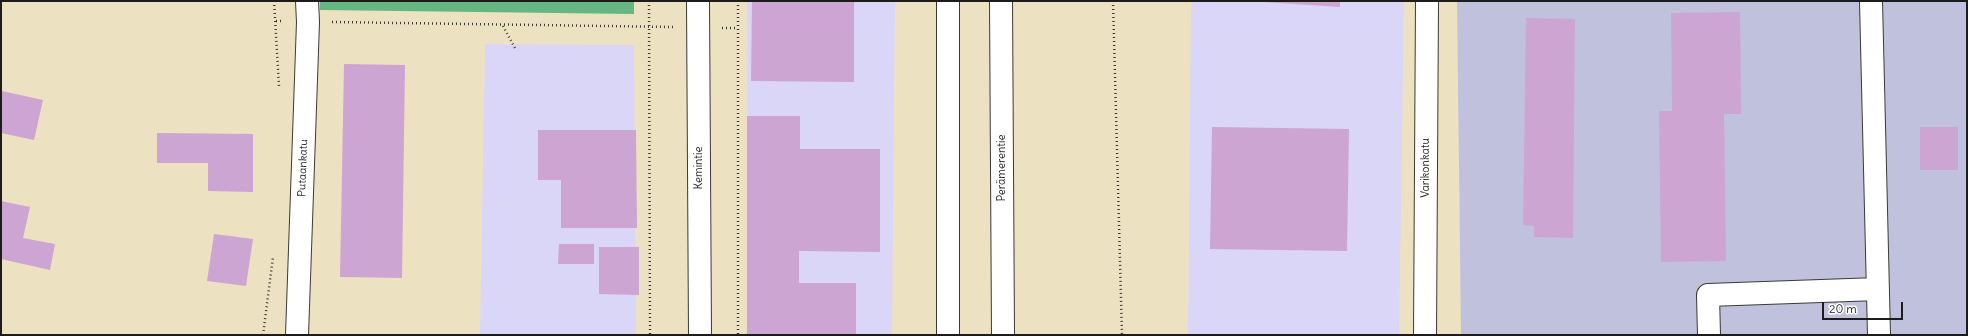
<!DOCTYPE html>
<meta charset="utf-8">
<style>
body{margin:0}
#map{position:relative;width:1968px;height:336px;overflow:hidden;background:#ece2c1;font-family:Delius,sans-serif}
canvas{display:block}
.frame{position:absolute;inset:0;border:2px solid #1c1c1c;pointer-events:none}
.scale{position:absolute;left:1822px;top:302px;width:81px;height:18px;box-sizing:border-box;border:2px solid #1c1c1c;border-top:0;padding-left:5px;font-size:12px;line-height:14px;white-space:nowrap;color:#1c1c1c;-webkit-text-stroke:3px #fff;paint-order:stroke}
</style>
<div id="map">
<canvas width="1968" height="336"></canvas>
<div class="frame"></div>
<div class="scale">20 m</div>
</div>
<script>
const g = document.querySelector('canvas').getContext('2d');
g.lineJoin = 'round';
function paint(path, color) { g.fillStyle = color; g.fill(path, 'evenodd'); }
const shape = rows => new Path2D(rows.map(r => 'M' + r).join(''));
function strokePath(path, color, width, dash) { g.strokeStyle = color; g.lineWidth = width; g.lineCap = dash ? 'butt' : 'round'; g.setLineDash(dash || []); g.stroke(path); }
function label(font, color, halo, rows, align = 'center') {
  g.font = font + ' Delius,sans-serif'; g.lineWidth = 3.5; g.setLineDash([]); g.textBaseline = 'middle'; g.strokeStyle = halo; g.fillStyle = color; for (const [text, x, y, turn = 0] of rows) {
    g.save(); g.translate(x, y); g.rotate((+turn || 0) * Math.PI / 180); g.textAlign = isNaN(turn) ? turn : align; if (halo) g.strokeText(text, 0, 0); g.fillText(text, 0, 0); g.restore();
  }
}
paint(shape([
 [747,1,895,1,892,335,748,335],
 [1191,1,1404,1,1399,335,1188,335],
 [485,44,634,45,636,335,480,335]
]), '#dad6f7');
paint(shape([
 [1457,1,1967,1,1967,335,1461,335]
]), '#c0c2dd');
paint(shape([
 [320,1,634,1,634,14,320,10]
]), '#66b681');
paint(shape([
 [752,1,854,1,854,82,751,81],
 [1249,1,1340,1,1340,7],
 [1740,12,1741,114,1724,114,1726,261,1661,262,1659,111,1672,111,1671,13],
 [1526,18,1575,19,1573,238,1534,237,1534,226,1523,225],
 [344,64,405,65,402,278,340,277],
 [2,91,43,100,34,140,1,133],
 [747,116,800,116,800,149,880,149,880,252,799,251,799,283,856,283,856,335,747,335],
 [1212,127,1349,129,1347,251,1210,249],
 [1920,127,1958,127,1958,170,1920,170],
 [538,130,636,130,637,228,561,228,561,180,538,180],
 [157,133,253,134,253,192,208,191,208,163,157,163],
 [1,201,30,207,23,238,55,244,50,270,1,259],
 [214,234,253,239,246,286,207,281],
 [559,244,594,244,594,264,558,264],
 [599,247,639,247,639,295,599,294]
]), '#cca5d2');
const minor = shape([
 [698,1,700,335],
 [1871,1,1879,335],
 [297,335,308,22,307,1],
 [1425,335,1427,1],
 [1709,335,1708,295,1878,289]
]);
const highway = shape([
 [948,1,948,335],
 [1001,1,1003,335]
]);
strokePath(minor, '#3b3a35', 24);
strokePath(highway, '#3b3a35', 24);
strokePath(shape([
 [274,1,279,86],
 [649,1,650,335],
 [738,1,738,335],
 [1113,1,1122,335],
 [276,21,283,21],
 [332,22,673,27],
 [503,26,516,50],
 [722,28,738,28],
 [263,335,273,257]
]), '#3b3a35', 2.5, [1, 3]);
strokePath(minor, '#fff', 22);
strokePath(highway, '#fff', 22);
label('11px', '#1c1c1c', '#fff', [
 ["Putaankatu",303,168,-88],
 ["Kemintie",699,168,-90],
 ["Perämerentie",1002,168,-90],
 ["Varikonkatu",1426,168,-90]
]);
</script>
